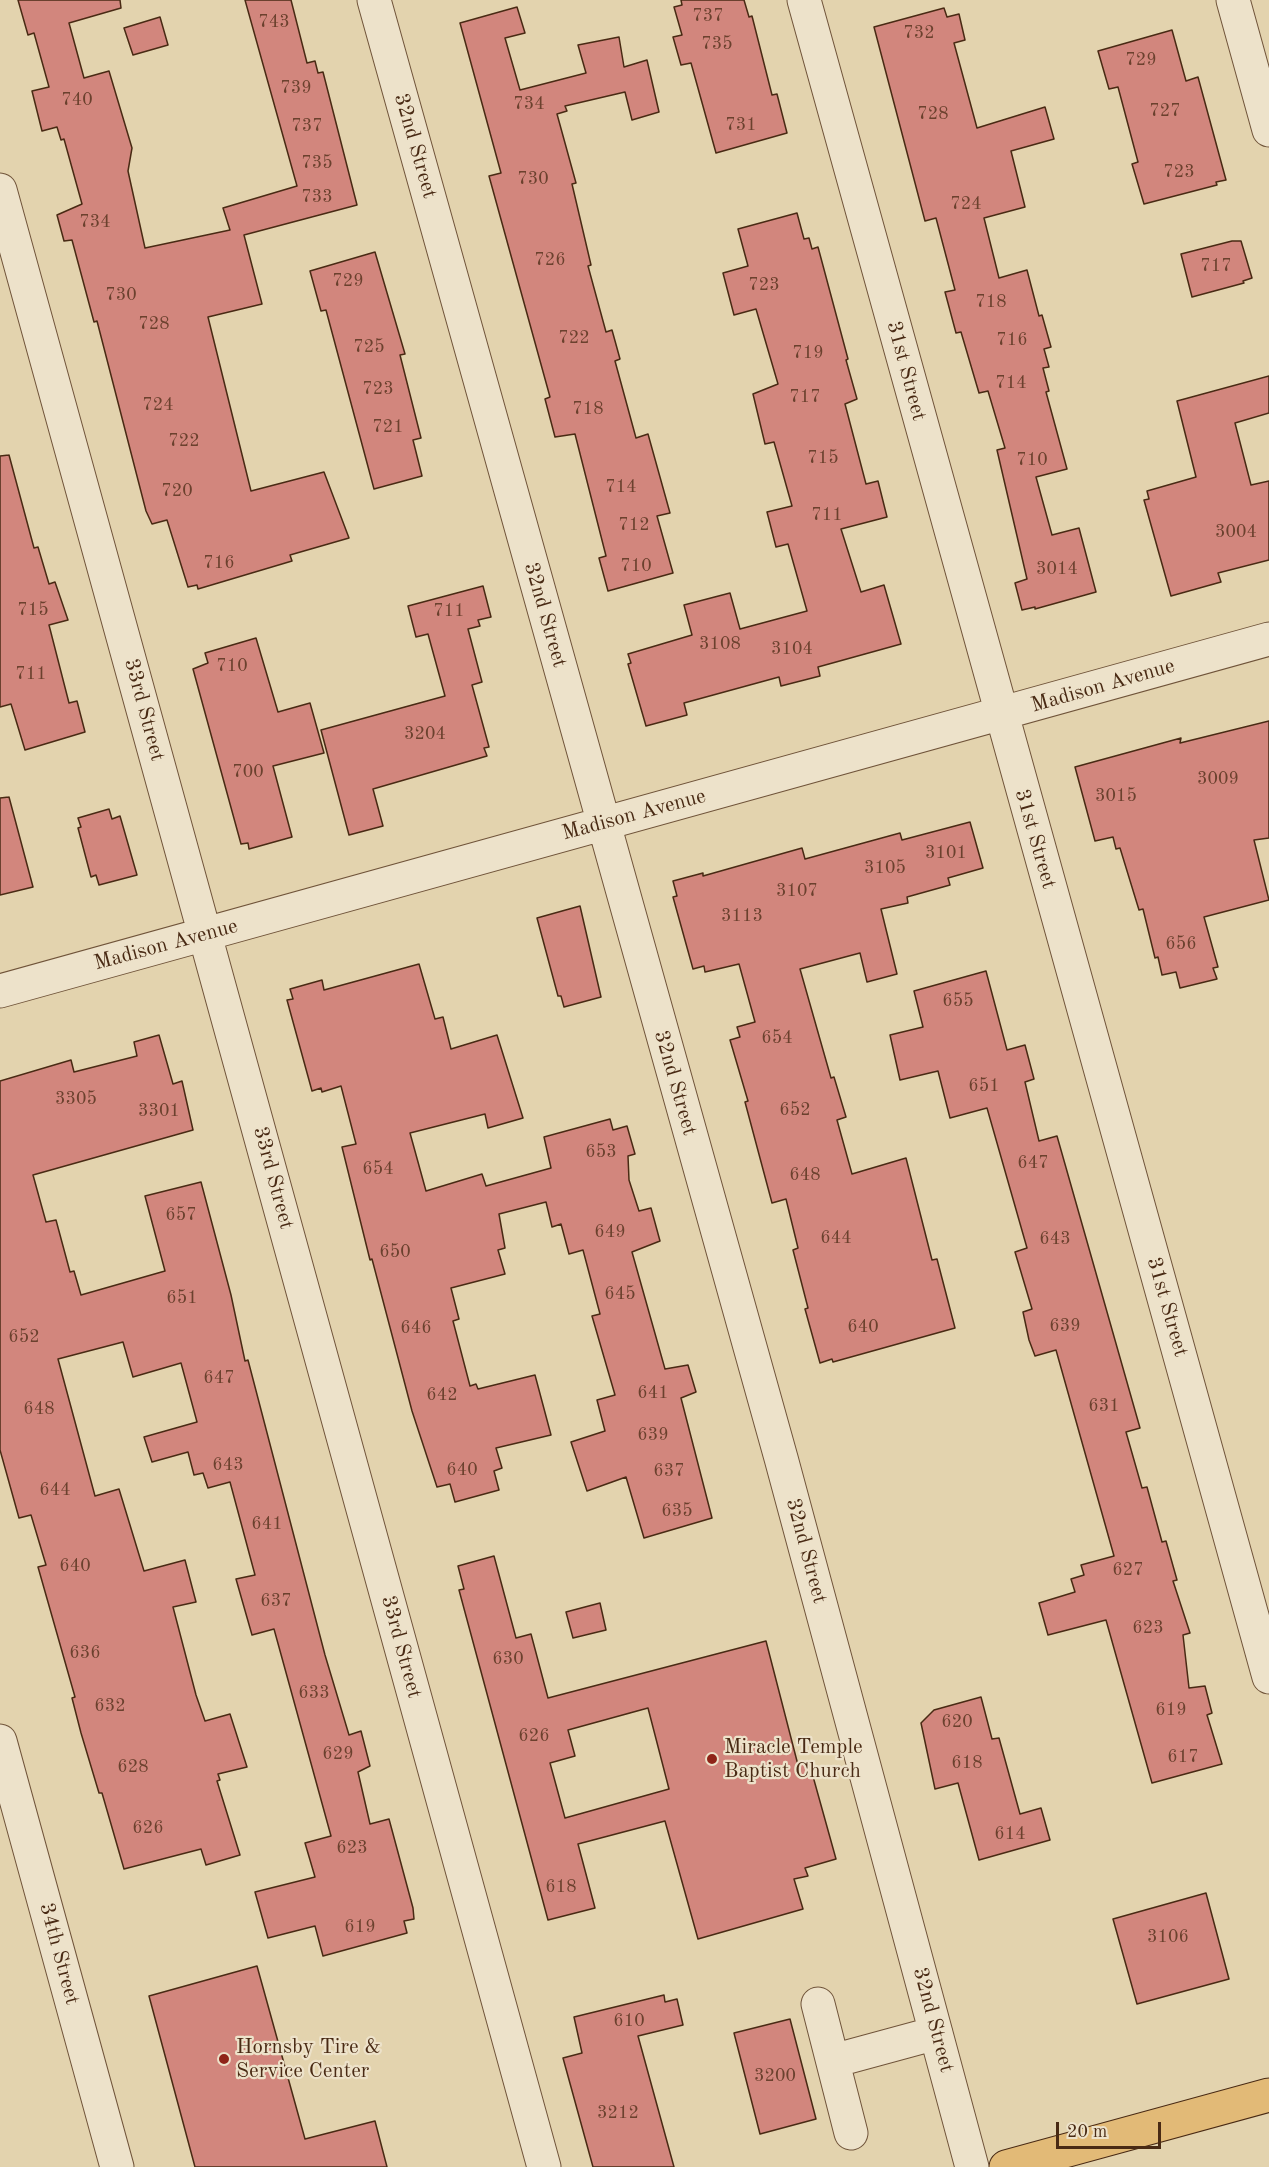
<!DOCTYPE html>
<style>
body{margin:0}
#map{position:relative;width:1269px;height:2167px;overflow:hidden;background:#e3d3ae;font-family:"Old Standard TT",serif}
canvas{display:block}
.scale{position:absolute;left:1056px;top:2122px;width:105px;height:27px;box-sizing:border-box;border:3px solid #492a14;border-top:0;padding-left:8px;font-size:18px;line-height:21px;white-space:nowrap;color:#492a14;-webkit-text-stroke:4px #ede2ca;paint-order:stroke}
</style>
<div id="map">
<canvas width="1269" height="2167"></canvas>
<div class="scale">20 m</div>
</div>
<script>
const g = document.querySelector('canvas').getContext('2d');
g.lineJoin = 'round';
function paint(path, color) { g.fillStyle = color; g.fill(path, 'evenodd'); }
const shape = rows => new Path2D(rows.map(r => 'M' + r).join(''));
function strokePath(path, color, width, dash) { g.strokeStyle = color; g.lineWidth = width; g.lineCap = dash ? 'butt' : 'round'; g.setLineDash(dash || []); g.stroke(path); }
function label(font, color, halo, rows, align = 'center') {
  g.font = font + ' "Old Standard TT",serif'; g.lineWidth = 4.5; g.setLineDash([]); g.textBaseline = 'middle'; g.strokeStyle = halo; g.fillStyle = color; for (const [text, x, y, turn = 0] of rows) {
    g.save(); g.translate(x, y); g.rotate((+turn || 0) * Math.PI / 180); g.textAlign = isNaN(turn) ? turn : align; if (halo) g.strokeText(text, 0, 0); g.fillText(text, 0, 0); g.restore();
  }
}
const building = shape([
 [18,0,120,0,121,8,69,23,84,78,109,71,132,148,128,171,145,248,230,230,223,208,297,186,245,0,291,0,307,63,315,61,318,73,323,72,357,205,244,235,262,304,208,317,251,491,324,472,349,538,290,555,292,561,198,589,197,585,188,587,167,520,152,524,146,511,97,321,94,322,72,240,64,241,57,215,82,204,64,139,61,140,57,127,42,131,32,91,49,87,34,33,28,35,18,0],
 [681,0,744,0,749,17,752,16,772,95,777,94,787,133,716,153,691,63,681,65,673,37,682,35,674,7,682,5,681,0],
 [517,7,525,33,505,38,520,90,586,73,578,45,619,37,624,67,647,60,659,112,632,120,625,92,565,106,567,111,557,114,576,183,572,184,591,265,588,266,606,332,612,330,620,359,615,361,636,438,648,434,670,513,657,516,673,573,608,591,599,558,606,556,575,434,555,437,545,399,550,397,489,176,501,173,460,23,517,7],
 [944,8,947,17,959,14,965,40,954,43,977,128,1045,107,1054,139,1011,151,1025,207,984,218,999,278,1027,270,1039,316,1042,315,1051,347,1044,349,1049,367,1043,368,1049,391,1046,392,1067,469,1036,477,1052,535,1079,528,1096,592,1035,609,1035,607,1022,610,1015,583,1027,579,997,450,1005,448,988,391,979,393,961,332,956,333,945,292,955,290,936,218,925,221,874,27,944,8],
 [160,17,168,45,133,55,124,28,160,17],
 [1172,30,1186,81,1198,77,1226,180,1216,182,1217,185,1144,204,1132,164,1138,162,1118,87,1109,89,1098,51,1172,30],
 [797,213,804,239,809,238,812,249,818,247,848,359,846,360,857,399,845,404,866,484,878,481,887,517,841,529,861,592,884,585,901,644,818,667,820,676,781,686,779,677,684,703,687,715,646,726,628,664,631,663,628,654,692,635,684,605,730,593,740,629,807,611,788,544,776,547,767,512,792,506,774,442,765,444,753,394,778,384,756,309,734,315,723,273,748,266,738,229,797,213],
 [1232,241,1241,241,1252,278,1243,281,1244,283,1192,297,1181,254,1232,241],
 [375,252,405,354,400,355,421,438,413,440,422,476,374,489,326,310,321,311,310,271,375,252],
 [1269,376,1269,413,1235,423,1251,485,1269,481,1269,560,1218,573,1221,582,1171,596,1144,500,1149,499,1147,491,1196,477,1177,401,1269,376],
 [9,455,34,548,38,547,49,584,55,582,68,620,49,625,69,703,77,701,85,732,25,750,11,704,0,707,0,456,9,455],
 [483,586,491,617,478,620,480,626,468,629,482,682,472,685,489,747,484,748,487,756,373,789,383,826,349,835,321,730,445,696,428,634,416,637,408,606,483,586],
 [256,638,278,712,310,703,324,753,273,766,292,837,249,849,248,843,241,844,193,669,208,663,205,653,256,638],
 [1269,721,1269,838,1254,840,1269,900,1204,917,1218,967,1213,968,1217,979,1180,988,1176,972,1162,975,1158,957,1155,958,1143,909,1139,910,1120,848,1116,849,1113,837,1095,841,1075,767,1181,738,1180,743,1269,721],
 [9,797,33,887,0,895,0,798,9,797],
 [109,809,112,819,120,816,137,875,99,885,96,875,91,877,78,828,81,827,78,818,109,809],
 [970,822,983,868,948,878,950,885,907,897,908,903,881,909,897,974,867,982,860,953,800,969,831,1078,834,1077,846,1117,837,1120,852,1174,906,1158,932,1260,937,1259,955,1328,833,1362,832,1359,820,1363,805,1309,808,1308,793,1250,798,1248,786,1199,772,1203,745,1102,748,1101,730,1040,740,1037,737,1027,755,1022,739,964,705,972,704,966,693,969,673,897,677,896,673,881,703,873,703,876,802,848,805,859,900,833,902,840,970,822],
 [580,906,601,997,564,1007,561,996,558,996,537,918,580,906],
 [419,964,435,1019,443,1017,451,1049,497,1035,523,1118,488,1128,485,1114,410,1133,426,1191,482,1174,486,1186,551,1168,544,1137,610,1119,613,1130,627,1126,635,1154,628,1156,629,1180,639,1211,651,1208,660,1241,632,1252,665,1369,688,1365,696,1392,681,1398,712,1518,644,1538,626,1477,587,1491,571,1442,605,1431,597,1400,615,1395,592,1316,600,1314,583,1250,569,1254,561,1224,552,1227,546,1202,499,1214,505,1248,498,1250,505,1274,451,1288,459,1319,453,1321,470,1386,476,1384,478,1389,535,1375,551,1435,496,1448,502,1468,494,1471,499,1490,455,1502,450,1484,437,1487,412,1411,372,1259,370,1260,342,1147,356,1144,341,1086,322,1092,321,1088,312,1091,287,1000,293,999,290,989,322,980,324,990,419,964],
 [986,971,1007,1050,1025,1045,1034,1079,1025,1082,1039,1141,1057,1136,1140,1428,1126,1432,1142,1488,1147,1487,1162,1542,1166,1541,1177,1580,1173,1581,1190,1633,1183,1635,1189,1688,1205,1686,1212,1713,1207,1715,1222,1764,1152,1783,1106,1620,1048,1635,1039,1603,1075,1592,1071,1579,1084,1575,1081,1565,1114,1556,1056,1350,1035,1356,1029,1340,1023,1312,1032,1309,1015,1252,1027,1248,987,1108,950,1118,938,1071,900,1080,890,1035,923,1027,914,991,986,971],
 [159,1035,173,1084,182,1081,193,1130,33,1175,46,1222,56,1220,70,1272,74,1271,81,1295,165,1271,145,1196,201,1182,231,1295,245,1361,248,1360,325,1655,349,1735,361,1731,370,1766,358,1772,370,1824,389,1819,413,1908,414,1919,404,1921,407,1933,323,1956,315,1926,268,1938,255,1892,315,1877,305,1843,331,1836,274,1629,252,1635,236,1579,255,1575,230,1482,208,1488,203,1473,194,1475,188,1452,152,1462,144,1437,197,1422,181,1363,133,1377,123,1342,58,1359,95,1496,119,1489,144,1571,185,1560,196,1602,173,1607,196,1695,205,1721,230,1714,247,1767,218,1774,220,1780,217,1781,240,1855,206,1865,201,1849,124,1869,102,1793,99,1793,81,1733,72,1698,75,1697,38,1567,46,1565,31,1515,19,1518,0,1450,0,1081,71,1060,74,1072,137,1056,134,1042,159,1035],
 [494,1556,516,1638,531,1634,548,1698,766,1641,798,1765,809,1762,836,1859,805,1868,808,1876,794,1879,803,1909,698,1939,665,1821,578,1844,595,1908,548,1920,459,1590,464,1589,458,1566,494,1556],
 [648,1708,669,1789,565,1818,550,1763,575,1756,568,1730,648,1708],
 [600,1603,606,1630,573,1638,566,1612,600,1603],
 [981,1697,992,1739,999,1738,1020,1814,1041,1808,1050,1840,979,1860,958,1783,935,1789,921,1723,934,1710,981,1697],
 [1206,1893,1229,1979,1137,2004,1113,1919,1206,1893],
 [257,1966,305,2139,375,2121,387,2167,195,2167,149,1996,257,1966],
 [664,1995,665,2002,677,1999,683,2025,638,2036,674,2167,593,2167,563,2058,582,2053,574,2017,664,1995],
 [790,2019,816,2119,760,2134,734,2033,790,2019]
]);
paint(building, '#d2867d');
strokePath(building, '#492a14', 1.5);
const minor = shape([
 [374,0,781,1458,972,2167],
 [804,0,1269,1677],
 [1233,0,1269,130],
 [0,190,544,2167],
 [0,991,1269,639],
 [0,1741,117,2167],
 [818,2004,851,2133],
 [833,2061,936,2033]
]);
const major = shape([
 [1006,2167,1269,2095]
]);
strokePath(minor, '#70543a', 35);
strokePath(major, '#492a14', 35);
strokePath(minor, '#ede2ca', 33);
strokePath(major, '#e2ba77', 33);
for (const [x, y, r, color] of [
 [712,1759,6,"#8f2418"],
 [224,2059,6,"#8f2418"]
]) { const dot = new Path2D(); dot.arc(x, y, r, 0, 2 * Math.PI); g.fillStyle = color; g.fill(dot); strokePath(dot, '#ede2ca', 2); }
label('18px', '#6b412e', null, [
 ["737",708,16],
 ["743",274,22],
 ["732",919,33],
 ["735",717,44],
 ["729",1141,60],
 ["739",296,88],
 ["740",77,100],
 ["734",529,104],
 ["727",1165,111],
 ["728",933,114],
 ["731",741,125],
 ["737",307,126],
 ["735",317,163],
 ["723",1179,172],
 ["730",533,179],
 ["733",317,197],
 ["724",966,204],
 ["734",95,222],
 ["726",550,260],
 ["717",1216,266],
 ["729",348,281],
 ["723",764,285],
 ["730",121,295],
 ["718",991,302],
 ["728",154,324],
 ["722",574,338],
 ["716",1012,340],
 ["725",369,347],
 ["719",808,353],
 ["714",1011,383],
 ["723",378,389],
 ["717",805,397],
 ["724",158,405],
 ["718",588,409],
 ["721",388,427],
 ["722",184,441],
 ["715",823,458],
 ["710",1032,460],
 ["714",621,487],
 ["720",177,491],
 ["711",827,515],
 ["712",634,525],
 ["3004",1236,532],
 ["716",219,563],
 ["710",636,566],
 ["3014",1057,569],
 ["715",33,610],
 ["711",449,611],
 ["3108",720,644],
 ["3104",792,649],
 ["710",232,666],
 ["711",31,674],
 ["3204",425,734],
 ["700",248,772],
 ["3009",1218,779],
 ["3015",1116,796],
 ["3101",946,853],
 ["3105",885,868],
 ["3107",797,891],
 ["3113",742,916],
 ["656",1181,944],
 ["655",958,1001],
 ["654",777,1038],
 ["651",984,1086],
 ["3305",76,1099],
 ["652",795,1110],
 ["3301",159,1111],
 ["653",601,1152],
 ["647",1033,1163],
 ["654",378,1169],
 ["648",805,1175],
 ["657",181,1215],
 ["649",610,1232],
 ["644",836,1238],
 ["643",1055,1239],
 ["650",395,1252],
 ["645",620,1294],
 ["651",182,1298],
 ["639",1065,1326],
 ["640",863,1327],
 ["646",416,1328],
 ["652",24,1337],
 ["647",219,1378],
 ["641",653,1393],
 ["642",442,1395],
 ["631",1104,1406],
 ["648",39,1409],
 ["639",653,1435],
 ["643",228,1465],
 ["640",462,1470],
 ["637",669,1471],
 ["644",55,1490],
 ["635",677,1511],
 ["641",267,1524],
 ["640",75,1566],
 ["627",1128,1570],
 ["637",276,1601],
 ["623",1148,1628],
 ["636",85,1653],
 ["630",508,1659],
 ["633",314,1693],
 ["632",110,1706],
 ["619",1171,1710],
 ["620",957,1722],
 ["626",534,1736],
 ["629",338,1754],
 ["617",1183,1757],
 ["618",967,1763],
 ["628",133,1767],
 ["626",148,1828],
 ["614",1010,1834],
 ["623",352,1848],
 ["618",561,1887],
 ["619",360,1927],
 ["3106",1168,1937],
 ["610",629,2021],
 ["3200",775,2076],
 ["3212",618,2113]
]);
label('21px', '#492a14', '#ede2ca', [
 ["32nd Street",415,146,74],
 ["31st Street",906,371,75],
 ["32nd Street",545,615,74],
 ["Madison Avenue",1103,686,-16],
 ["33rd Street",144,710,75],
 ["Madison Avenue",634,815,-15],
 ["31st Street",1035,839,74],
 ["Madison Avenue",166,945,-15],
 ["32nd Street",675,1083,74],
 ["33rd Street",273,1178,75],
 ["31st Street",1167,1307,74],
 ["32nd Street",806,1551,75],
 ["33rd Street",401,1647,75],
 ["34th Street",59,1954,75],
 ["32nd Street",933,2020,75]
]);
label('21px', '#492a14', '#ede2ca', [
 ["Miracle Temple",724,1747],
 ["Baptist Church",724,1771],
 ["Hornsby Tire &",236,2047],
 ["Service Center",236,2071]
], 'left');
</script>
